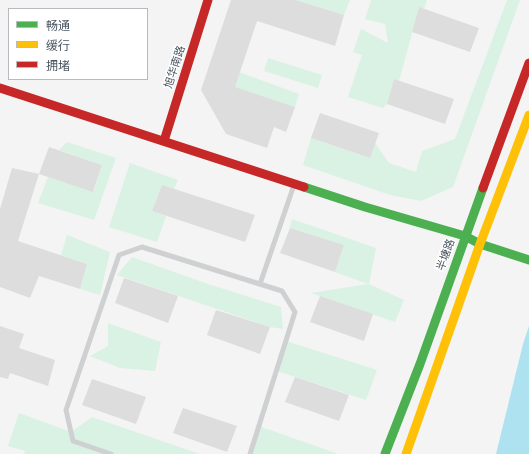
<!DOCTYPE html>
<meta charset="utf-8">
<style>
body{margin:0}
#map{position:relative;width:529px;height:454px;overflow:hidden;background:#f4f4f4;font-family:"PT Sans Narrow","Noto Sans SC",sans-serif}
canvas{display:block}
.legend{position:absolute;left:8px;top:8px;width:140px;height:72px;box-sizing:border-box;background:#fff;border:1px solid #b7bbc0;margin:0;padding:5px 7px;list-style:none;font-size:12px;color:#4a5661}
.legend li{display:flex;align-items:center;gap:8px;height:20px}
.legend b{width:20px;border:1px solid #b7bbc0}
</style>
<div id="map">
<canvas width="529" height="454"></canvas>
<ul class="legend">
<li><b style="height:5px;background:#4caf50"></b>畅通</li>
<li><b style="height:5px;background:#ffc107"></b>缓行</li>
<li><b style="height:5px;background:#c62828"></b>拥堵</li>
</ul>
</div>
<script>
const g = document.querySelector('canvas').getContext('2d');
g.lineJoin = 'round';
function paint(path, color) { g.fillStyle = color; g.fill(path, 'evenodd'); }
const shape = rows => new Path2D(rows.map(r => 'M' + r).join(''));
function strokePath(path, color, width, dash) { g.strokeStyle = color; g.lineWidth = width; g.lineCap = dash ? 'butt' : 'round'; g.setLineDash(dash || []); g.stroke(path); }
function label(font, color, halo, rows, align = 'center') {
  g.font = font + ' "PT Sans Narrow","Noto Sans SC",sans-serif'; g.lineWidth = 3; g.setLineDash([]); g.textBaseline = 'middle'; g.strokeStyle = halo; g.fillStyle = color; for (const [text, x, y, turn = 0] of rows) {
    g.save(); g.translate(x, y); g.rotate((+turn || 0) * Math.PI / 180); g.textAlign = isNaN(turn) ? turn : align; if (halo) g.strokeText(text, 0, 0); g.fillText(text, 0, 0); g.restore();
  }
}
paint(shape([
 [296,0,350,0,344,15],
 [371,0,427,0,424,9,419,8,399,81,394,80,387,104,383,108,348,97,362,55,353,52,361,29,388,43,385,24,365,19],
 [507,0,520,0,453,187,421,201,390,195,303,165,311,138,370,158,375,143,389,163,416,172,422,151,455,139],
 [268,58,322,75,318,88,264,71],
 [239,72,299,94,295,107,234,87],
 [67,142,116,158,94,220,38,203,48,177,94,191,102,165,59,150],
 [130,163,178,180,174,189,162,185,152,211,166,216,157,242,109,227],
 [292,219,376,248,369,284,404,300,395,322,311,293,368,284,335,272,344,245,290,228],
 [67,235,110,252,100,295,80,289,87,264,61,255],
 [132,257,208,284,281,307,283,329,270,327,117,275],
 [108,323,161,342,155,371,120,368,90,356,108,346],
 [286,341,377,370,366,400,277,371],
 [19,413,71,432,92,417,200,454,24,454,25,451,8,446],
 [259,426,338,454,250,454]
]), '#d9f2e3');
paint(shape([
 [529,326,529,454,496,454,523,344]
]), '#aee2f0');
paint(shape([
 [231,0,296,0,344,15,335,46,257,21,235,87,295,107,286,132,274,127,267,148,226,134,201,90],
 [419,7,479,28,470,52,412,32],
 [394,79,454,99,445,124,387,104],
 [320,113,379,133,370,158,311,138],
 [49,147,102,165,93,192,39,174,18,241,87,264,80,289,39,276,30,298,0,287,0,209,12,168,39,174],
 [162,185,255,215,245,242,152,211],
 [290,228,344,245,335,272,280,253],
 [124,278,178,296,168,323,115,303],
 [320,296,373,314,364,341,310,322],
 [216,310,270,327,260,354,207,335],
 [0,326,24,334,19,348,55,360,48,386,10,373,8,379,0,377],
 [295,377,349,395,339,421,285,402],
 [92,379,146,397,136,424,82,405],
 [183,408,237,426,227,452,173,433]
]), '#ddddde');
strokePath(shape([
 [260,284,294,185],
 [111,454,73,441,66,410,119,255,142,247,282,291,295,312,250,454]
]), '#ced0d2', 5);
strokePath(shape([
 [304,187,365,207,465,236,480,244,529,260],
 [385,454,420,364,483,188]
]), '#4caf50', 9);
strokePath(shape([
 [406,454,480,244,529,115]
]), '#ffc107', 9);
strokePath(shape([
 [0,88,304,187],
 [164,141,208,0],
 [483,188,529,63]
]), '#c62828', 9);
label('11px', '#4a5661', '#fff', [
 ["旭华南路",175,67,-72],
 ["半塘路",446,255,-70]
]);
</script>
